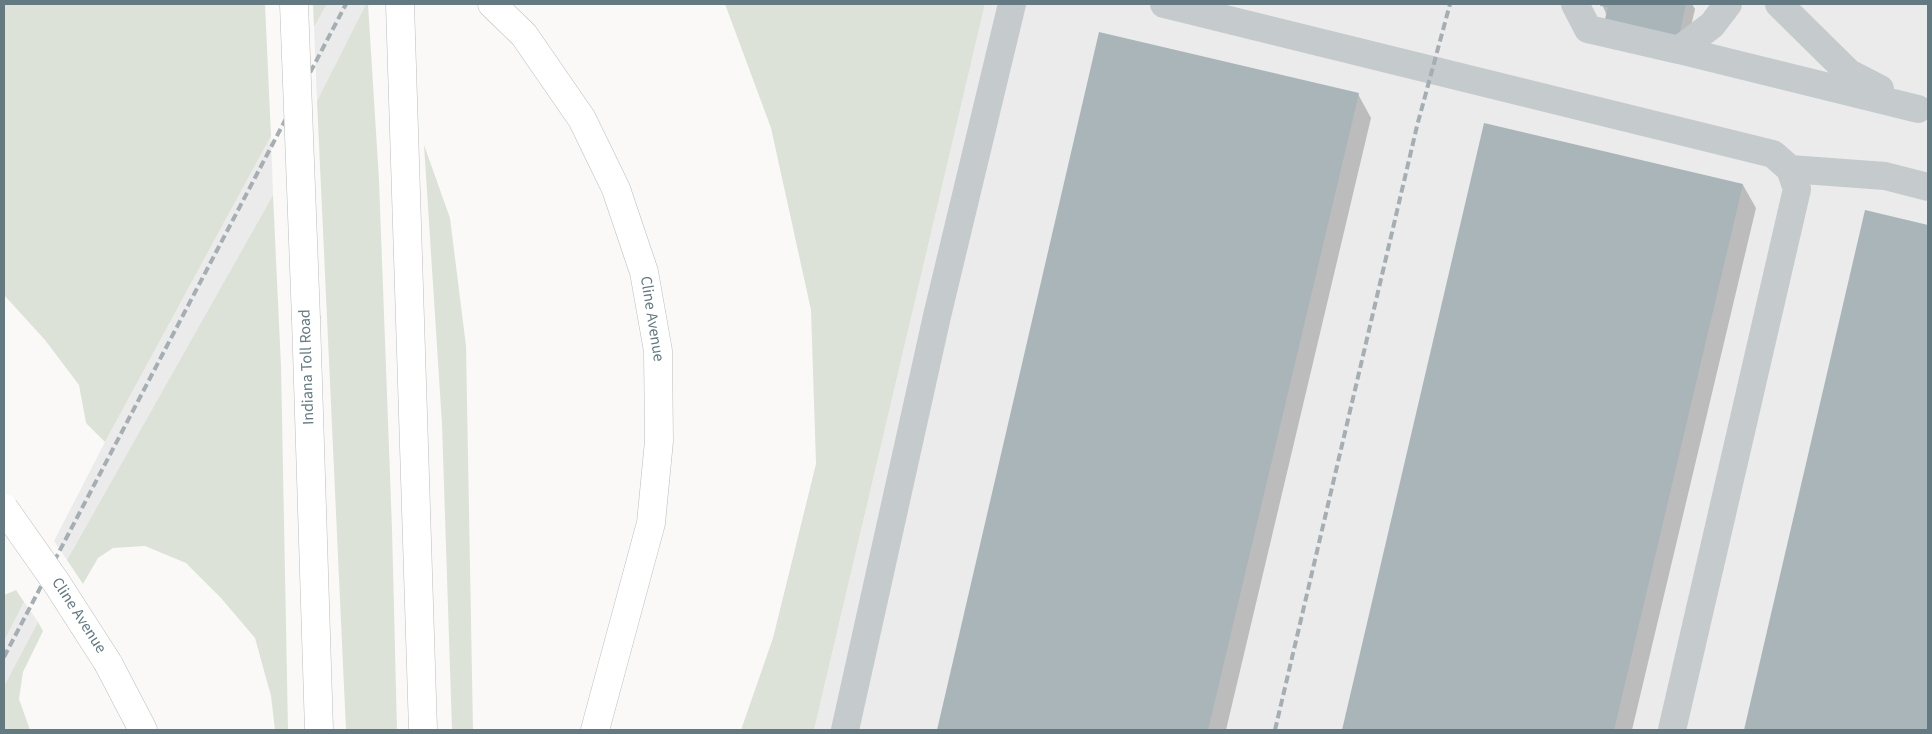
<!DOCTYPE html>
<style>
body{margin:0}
#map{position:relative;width:1932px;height:734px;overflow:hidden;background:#faf9f7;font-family:"Source Sans 3",sans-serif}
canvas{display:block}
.frame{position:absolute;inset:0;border:5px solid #647a83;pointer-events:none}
</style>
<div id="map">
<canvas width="1932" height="734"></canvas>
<div class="frame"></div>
</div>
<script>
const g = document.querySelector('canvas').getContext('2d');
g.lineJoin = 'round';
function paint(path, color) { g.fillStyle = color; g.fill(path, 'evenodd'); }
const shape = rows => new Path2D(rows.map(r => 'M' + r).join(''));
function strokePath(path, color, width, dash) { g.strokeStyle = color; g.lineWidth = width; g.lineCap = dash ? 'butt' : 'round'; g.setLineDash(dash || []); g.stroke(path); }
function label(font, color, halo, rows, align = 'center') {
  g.font = font + ' "Source Sans 3",sans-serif'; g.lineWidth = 5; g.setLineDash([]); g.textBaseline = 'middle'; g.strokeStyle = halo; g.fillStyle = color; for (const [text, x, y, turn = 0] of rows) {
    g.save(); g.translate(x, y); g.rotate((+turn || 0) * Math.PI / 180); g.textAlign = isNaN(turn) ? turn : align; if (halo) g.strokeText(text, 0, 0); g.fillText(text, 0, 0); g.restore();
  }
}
paint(shape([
 [327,4,366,4,317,101,314,27],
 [985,4,1928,4,1928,730,814,730],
 [271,136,273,195,67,560,54,541,105,442],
 [24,602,38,622,4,686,4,641]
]), '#eaebea');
paint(shape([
 [4,4,265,4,271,136,105,442,86,423,79,385,45,340,4,295],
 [313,4,327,4,314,27],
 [366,4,368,4,379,180,392,529,397,730,346,730,317,101],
 [725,4,985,4,814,730,741,730,773,638,816,464,811,310,771,128],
 [424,145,450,218,466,346,473,730,452,730,442,424],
 [273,195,281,366,288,730,275,730,271,696,255,638,221,598,186,563,145,546,113,548,98,558,83,584,67,560],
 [16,590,24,602,4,641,4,595],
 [38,622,43,631,23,672,19,699,30,730,4,730,4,686]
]), '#dce2d8');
paint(shape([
 [1602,4,1692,4,1695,9,1686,48,1607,16],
 [1100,34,1358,94,1371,118,1226,730,938,730],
 [1485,124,1743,185,1756,208,1632,730,1344,730],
 [1866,212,1928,226,1928,730,1745,730]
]), '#0003');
paint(shape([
 [1601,4,1686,4,1679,36,1605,19,1608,7,1600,6],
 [1099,32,1359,93,1208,730,937,730],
 [1484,123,1743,184,1614,730,1342,730],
 [1865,210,1928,225,1928,730,1744,730]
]), '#a9b5b9');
const highway = shape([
 [400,4,423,730],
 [492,4,524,35,582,119,616,189,644,272,658,351,659,441,651,523,595,730],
 [306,319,319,730],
 [108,663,143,730]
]);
strokePath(highway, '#b8bdbf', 29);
strokePath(shape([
 [1164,4,1773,154,1790,169,1797,189,1672,730],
 [1575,4,1588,29,1679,50,1712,25,1728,4],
 [1779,4,1849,73,1880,89],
 [1679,50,1918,109],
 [1790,169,1885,176,1928,187],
 [845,730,937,316,1012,4]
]), '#c5cacd', 28);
strokePath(highway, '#fff', 28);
strokePath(shape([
 [4,657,346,4],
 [1275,730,1417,126,1450,4]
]), '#a5aeb2', 4, [8, 4]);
const highwayBridge = shape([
 [294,4,306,319],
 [4,508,56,582,108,663]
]);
strokePath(highwayBridge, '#b8bdbf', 29, []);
strokePath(highwayBridge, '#fff', 28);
label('16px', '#647a83', '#fff', [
 ["Cline Avenue",651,319,81],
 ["Indiana Toll Road",308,367,-92],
 ["Cline Avenue",78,616,57]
]);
</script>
